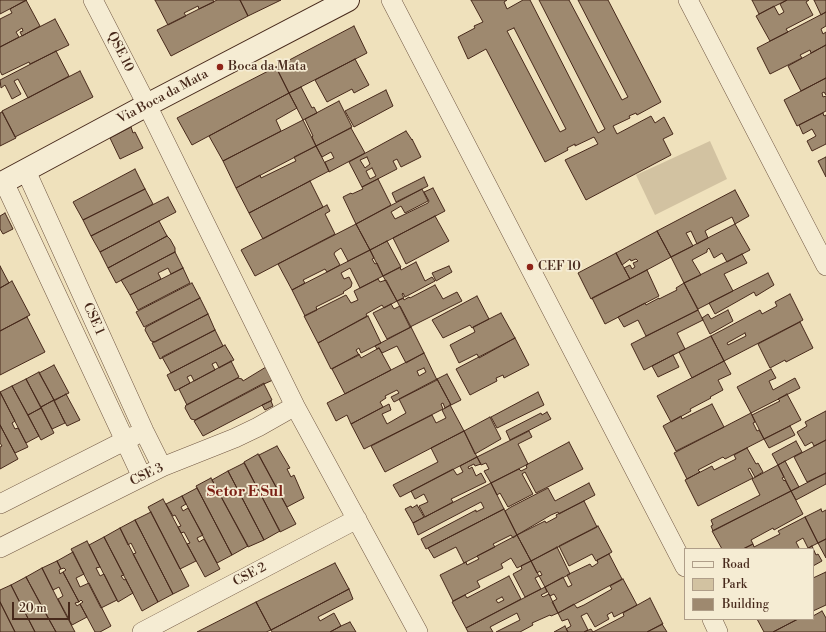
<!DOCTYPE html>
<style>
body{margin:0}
#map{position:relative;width:826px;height:632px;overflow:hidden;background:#efe1bc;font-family:"Libre Bodoni",serif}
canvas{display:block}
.legend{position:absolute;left:684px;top:548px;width:130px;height:72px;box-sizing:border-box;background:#f5ecd3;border:1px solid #af9e89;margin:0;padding:5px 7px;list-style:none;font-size:12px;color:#47291b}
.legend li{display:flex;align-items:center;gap:8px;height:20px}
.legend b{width:20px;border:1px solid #af9e89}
.scale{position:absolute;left:12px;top:602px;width:58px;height:18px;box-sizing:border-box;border:2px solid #47291b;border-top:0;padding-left:5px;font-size:12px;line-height:14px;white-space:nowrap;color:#47291b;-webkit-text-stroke:3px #f5ecd3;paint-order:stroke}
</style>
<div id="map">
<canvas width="826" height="632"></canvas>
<ul class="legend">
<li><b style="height:5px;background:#f5ecd3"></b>Road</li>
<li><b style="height:11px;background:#d2c2a1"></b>Park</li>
<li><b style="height:11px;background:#9e896f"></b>Building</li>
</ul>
<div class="scale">20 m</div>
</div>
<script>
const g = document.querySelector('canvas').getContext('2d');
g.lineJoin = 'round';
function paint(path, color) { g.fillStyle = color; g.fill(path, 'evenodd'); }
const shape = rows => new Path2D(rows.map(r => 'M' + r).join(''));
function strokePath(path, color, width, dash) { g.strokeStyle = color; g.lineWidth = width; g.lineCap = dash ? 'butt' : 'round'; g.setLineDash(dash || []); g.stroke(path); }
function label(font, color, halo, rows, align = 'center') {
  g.font = font + ' "Libre Bodoni",serif'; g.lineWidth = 3.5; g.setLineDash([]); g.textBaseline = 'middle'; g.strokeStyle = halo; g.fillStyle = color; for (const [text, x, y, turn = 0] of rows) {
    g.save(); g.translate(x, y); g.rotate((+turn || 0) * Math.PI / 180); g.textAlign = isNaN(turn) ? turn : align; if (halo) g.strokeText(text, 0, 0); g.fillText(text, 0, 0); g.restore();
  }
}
paint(shape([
 [710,141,727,179,655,215,636,175]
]), '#d2c2a1');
const building = shape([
 [0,0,27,0,0,14,0,0],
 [26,0,40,26,22,36,20,32,23,31,22,28,16,32,19,37,0,47,0,19,12,13,10,9,26,0],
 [155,0,213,0,214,2,199,9,198,6,184,13,186,16,168,25,155,0],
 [217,0,240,0,248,16,171,56,157,30,217,0],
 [240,0,281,0,248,16,240,0],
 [471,0,507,0,504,2,507,9,523,0,530,0,598,133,605,129,539,0,569,0,622,100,628,97,578,0,608,0,661,102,637,115,636,113,629,116,630,118,613,126,617,134,651,116,655,123,664,117,673,134,663,139,671,155,586,200,565,160,598,144,594,137,575,146,575,144,567,148,568,150,545,162,486,49,468,59,458,37,475,28,474,26,483,22,471,0],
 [514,28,566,129,560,132,507,31,514,28],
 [752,0,787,0,759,14,752,0],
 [787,0,809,0,806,2,813,15,786,29,788,32,770,41,756,16,774,6,779,15,784,12,780,4,787,0],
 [814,0,826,0,826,12,821,15,814,0],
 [826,12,826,26,821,29,823,34,826,32,826,45,811,53,810,50,800,55,802,58,770,74,757,48,826,12],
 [55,19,69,45,30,64,29,62,2,75,0,71,0,47,55,19],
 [354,26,367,53,289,93,276,67,354,26],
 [826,45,826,78,801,91,788,66,826,45],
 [56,51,69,76,28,98,18,79,14,81,21,94,12,99,5,85,1,88,0,80,56,51],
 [355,59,369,85,354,93,352,89,327,102,315,80,355,59],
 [276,67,289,93,192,145,177,118,276,67],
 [80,71,93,97,15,137,2,111,80,71],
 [826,78,826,95,824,92,822,93,823,97,826,96,826,111,797,126,784,100,826,78],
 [301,87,312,108,314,107,317,113,303,120,289,93,301,87],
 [386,90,393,106,354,127,345,111,386,90],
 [289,93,297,108,276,120,281,131,223,161,209,136,289,93],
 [339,101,352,127,316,146,312,137,313,136,305,119,339,101],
 [2,112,16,138,0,146,0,113,2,112],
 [823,113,824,116,826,115,826,144,812,151,807,141,816,136,812,129,803,134,799,125,823,113],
 [303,120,316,146,236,188,223,161,303,120],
 [131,127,133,133,135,132,143,148,120,159,110,138,131,127],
 [351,128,365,153,329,172,325,162,334,158,331,152,322,157,316,146,351,128],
 [406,131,412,140,412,139,421,157,401,167,397,159,393,161,397,169,362,187,349,162,406,131],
 [367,157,370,164,365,168,360,160,367,157],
 [372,168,376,176,370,179,366,171,372,168],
 [316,146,329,171,249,213,236,188,260,175,261,178,296,161,294,157,316,146],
 [826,157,826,177,818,161,826,157],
 [135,169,145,189,83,220,73,202,135,169],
 [424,177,428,186,396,202,392,193,424,177],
 [378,179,391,205,356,224,343,197,351,193,352,194,363,189,362,187,378,179],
 [310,181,323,207,263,239,249,213,310,181],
 [433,188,445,211,370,250,356,224,422,189,428,201,405,213,401,206,391,212,395,219,428,203,429,201,424,192,433,188],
 [145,189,153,204,91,236,83,220,145,189],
 [735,190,749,216,735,224,732,217,710,228,705,231,708,238,697,244,691,231,686,233,693,246,671,257,657,231,735,190],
 [168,197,176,212,100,252,91,236,168,197],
 [327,205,330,211,325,214,335,234,255,276,241,250,327,205],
 [5,213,13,229,3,234,0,229,0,216,5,213],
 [435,216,449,241,406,264,393,238,435,216],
 [159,221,167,236,108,268,100,252,159,221],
 [356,224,370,250,348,261,341,248,335,252,334,254,340,265,327,272,325,269,303,280,305,283,292,290,278,264,356,224],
 [735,224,750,250,727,262,722,253,714,258,709,248,707,250,707,252,692,260,701,275,684,283,671,257,735,224],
 [657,231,671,257,630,279,624,268,630,265,632,269,635,267,633,263,638,261,636,259,631,261,630,259,622,265,616,253,657,231],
 [167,236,170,239,175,248,175,252,116,283,108,268,167,236],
 [387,241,401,267,383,276,370,250,387,241],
 [370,250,374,258,372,259,375,264,377,263,383,276,360,288,350,268,341,273,344,279,349,277,352,283,351,287,343,292,344,293,316,307,317,310,305,316,292,290,370,250],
 [175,252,183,268,171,274,168,268,158,273,161,279,130,295,121,280,175,252],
 [616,253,630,279,591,299,578,273,616,253],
 [742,254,747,263,724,274,733,291,698,309,684,283,742,254],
 [416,262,425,281,432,277,435,281,405,297,403,293,402,294,404,298,397,301,383,276,400,267,401,270,416,262],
 [0,266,9,283,0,288,0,266],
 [449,266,452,272,436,281,432,273,449,266],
 [183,268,190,283,138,310,130,295,183,268],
 [647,270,659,296,605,324,592,298,647,270],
 [768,273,774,285,756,296,754,292,715,314,709,303,768,273],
 [378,279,380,282,386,280,397,301,384,308,382,305,366,314,367,316,318,343,304,316,346,295,351,303,358,300,354,291,378,279],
 [12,281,30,315,0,331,0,288,12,281],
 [192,283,200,298,144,327,136,312,192,283],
 [684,283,698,310,646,336,638,320,624,327,618,317,645,303,646,305,659,298,659,299,677,290,676,288,684,283],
 [435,285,443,299,457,292,462,301,410,327,397,301,403,298,404,300,409,297,410,298,435,285],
 [790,294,803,320,724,361,711,336,760,310,762,314,777,306,775,302,790,294],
 [745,333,746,336,728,345,727,343,745,333],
 [477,296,489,319,472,328,470,325,443,338,432,320,477,296],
 [200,298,208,314,155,342,151,341,145,330,146,327,200,298],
 [391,304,394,309,400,306,411,327,387,339,373,313,391,304],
 [698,310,703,320,677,333,685,349,644,370,631,344,698,310],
 [728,310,733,321,710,334,702,318,708,314,711,319,728,310],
 [501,313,515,338,479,358,477,354,459,363,450,345,475,332,473,327,501,313],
 [208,314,215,330,160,359,152,343,208,314],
 [368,316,381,343,361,353,359,348,356,350,359,355,331,369,318,343,368,316],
 [27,317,45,352,0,375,0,331,27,317],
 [800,322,813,348,786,362,785,360,770,368,758,344,800,322],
 [411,327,424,353,406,363,397,346,382,353,379,348,377,349,375,346,411,327],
 [215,330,223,346,171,373,162,357,215,330],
 [711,336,724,361,692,378,679,352,711,336],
 [515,338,529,365,504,378,503,375,496,378,497,381,470,395,456,369,515,338],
 [225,345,234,360,219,368,216,362,212,364,215,370,194,381,191,375,187,377,190,383,175,391,167,375,225,345],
 [379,348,391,370,345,394,332,369,359,354,361,358,379,348],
 [424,353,437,380,394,402,391,397,399,393,397,390,385,396,386,398,380,402,383,407,351,424,347,415,336,421,327,403,424,353],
 [424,368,426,372,419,376,417,371,424,368],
 [673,355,679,367,658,377,652,366,673,355],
 [231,361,239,377,187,405,179,389,231,361],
 [724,361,731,374,718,380,723,390,710,397,711,398,690,409,691,411,671,422,657,396,724,361],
 [54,365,69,393,54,400,39,373,54,365],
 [266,367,273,380,264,384,264,383,195,420,191,419,185,408,186,405,238,378,242,379,243,381,266,367],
 [771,369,776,378,769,381,773,390,795,378,800,388,751,413,737,387,771,369],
 [39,372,54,400,41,407,26,379,39,372],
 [447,374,461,400,451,405,437,379,447,374],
 [26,379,41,408,28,415,12,386,26,379],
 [437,379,451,405,445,408,443,403,441,404,443,409,364,449,351,424,389,404,391,410,382,414,387,424,406,413,399,399,437,379],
 [264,384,272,400,203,436,194,421,264,384],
 [12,386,39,436,26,443,0,392,12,386],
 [0,392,15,421,12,423,15,429,18,428,28,447,15,453,0,425,0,392],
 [538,392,544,405,497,428,491,417,538,392],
 [66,394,80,420,67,426,54,401,66,394],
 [787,394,801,420,764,439,752,415,780,401,778,399,787,394],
 [54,400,65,423,52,429,41,407,54,400],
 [271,401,273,406,265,410,262,405,271,401],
 [712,404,724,427,676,451,663,426,681,416,682,419,712,404],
 [450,405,464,431,385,472,371,446,432,415,436,423,446,418,442,410,450,405],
 [41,408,54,433,41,440,28,415,41,408],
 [826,411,826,440,814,446,812,442,805,446,797,432,807,426,805,422,826,411],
 [547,412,551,419,510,440,506,431,541,413,542,415,547,412],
 [751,413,755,422,753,423,757,431,759,430,764,439,725,459,723,457,698,470,700,472,687,479,674,453,751,413],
 [490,417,501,439,475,454,464,431,490,417],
 [0,425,18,459,0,469,0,447,2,446,0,443,0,425],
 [790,426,795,435,769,448,764,439,790,426],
 [464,431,477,457,400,497,393,485,438,462,431,448,464,431],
 [529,431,532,437,518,444,528,464,491,483,484,471,489,469,486,463,481,465,477,457,529,431],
 [826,440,826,473,807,482,794,457,826,440],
 [796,441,802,452,778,465,772,454,796,441],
 [569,442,583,469,536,493,525,472,522,474,533,494,508,507,500,493,497,495,491,483,519,469,521,471,527,468,526,465,569,442],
 [277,446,290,468,287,469,291,477,294,475,304,498,287,507,259,455,277,446],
 [747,448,756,464,758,463,763,472,755,477,750,468,748,469,753,478,698,506,685,480,712,466,714,470,736,459,734,455,747,448],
 [258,454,296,524,280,532,244,462,258,454],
 [477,457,481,464,475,466,474,464,468,467,469,469,472,467,476,476,481,473,486,482,451,499,453,502,425,517,419,506,428,502,424,494,415,499,411,491,453,469,457,475,463,472,460,466,477,457],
 [785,461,799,487,791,491,778,465,785,461],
 [244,463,280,531,264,540,228,471,244,463],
 [778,465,784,477,782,478,784,481,785,480,791,491,713,531,711,526,713,525,711,520,760,495,752,479,778,465],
 [228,471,264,540,248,547,212,480,228,471],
 [826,473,826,484,796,500,791,491,826,473],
 [211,478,248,546,232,555,196,486,211,478],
 [491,483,504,509,426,549,421,539,476,510,476,512,484,508,481,502,418,535,413,523,491,483],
 [589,483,595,495,559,514,558,512,551,515,517,535,505,511,511,507,548,488,555,501,589,483],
 [197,488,232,555,217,563,182,496,197,488],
 [791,491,803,514,774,530,773,528,751,540,753,544,743,549,722,549,712,531,791,491],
 [182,496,186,504,181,507,183,511,188,508,203,535,197,538,199,542,204,539,220,569,205,577,187,544,190,543,184,532,181,533,178,527,181,526,175,515,173,516,166,504,182,496],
 [163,499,196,561,180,569,148,507,163,499],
 [584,501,597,527,531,561,517,535,545,521,546,523,557,517,556,515,584,501],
 [417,505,424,517,413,523,405,509,411,506,412,508,417,505],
 [504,509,517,535,513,538,511,535,493,544,495,547,464,563,456,547,434,558,428,548,504,509],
 [821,509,822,512,826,510,826,539,818,543,805,517,821,509],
 [151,512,189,586,173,594,135,520,151,512],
 [805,517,818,543,808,548,803,538,796,542,799,548,798,549,743,549,753,544,754,547,780,534,778,531,805,517],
 [135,520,173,594,158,602,133,554,136,553,131,543,128,545,120,528,135,520],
 [598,526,612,552,596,561,592,554,569,566,559,546,598,526],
 [120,528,158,602,142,611,104,537,120,528],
 [517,535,531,561,517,568,511,558,501,564,503,568,477,581,480,587,453,601,440,575,466,562,467,565,479,559,477,556,517,535],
 [104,537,124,575,121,576,124,580,126,579,126,580,133,593,118,602,89,545,104,537],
 [826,539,826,558,818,543,826,539],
 [87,541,100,567,96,568,100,576,104,574,117,600,101,608,71,549,87,541],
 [812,546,816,555,818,554,822,561,813,566,813,549,807,549,812,546],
 [557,547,570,574,545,587,539,576,542,575,540,571,537,573,531,561,557,547],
 [73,552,84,574,76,578,80,587,89,583,111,626,100,632,95,632,80,604,83,602,81,600,79,602,63,572,66,570,64,568,61,569,57,561,73,552],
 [609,554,622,579,558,613,552,602,557,599,554,594,550,596,545,587,563,577,568,587,572,585,567,575,590,564,592,567,598,563,597,560,609,554],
 [57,561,61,569,59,570,60,574,63,572,79,602,75,603,77,606,80,604,87,617,72,625,58,599,63,596,59,587,53,590,42,568,57,561],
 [531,561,539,576,535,578,541,589,525,597,513,574,522,569,521,566,531,561],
 [335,563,349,589,271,630,256,602,335,563],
 [42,568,58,600,75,632,56,632,26,577,42,568],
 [826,572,826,605,813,611,813,578,826,572],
 [509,576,521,599,466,628,452,602,465,595,467,598,509,576],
 [502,597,504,600,498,603,496,600,502,597],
 [26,577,43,609,56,632,35,632,11,585,26,577],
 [623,579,637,605,614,617,612,612,607,615,609,619,595,627,587,613,581,616,588,630,584,632,568,632,566,629,571,626,568,619,562,621,558,613,574,604,577,608,584,605,612,589,610,586,623,579],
 [11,585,17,597,35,632,15,632,0,602,0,590,11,585],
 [545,587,547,592,541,595,543,597,549,594,558,613,551,616,550,615,532,623,533,625,520,632,496,632,520,620,517,613,490,627,493,632,468,632,466,628,545,587],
 [349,589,353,599,318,617,320,621,334,613,341,626,330,632,272,632,271,630,349,589],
 [650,598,663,624,647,632,584,632,591,629,593,632,601,628,624,616,623,613,650,598],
 [0,602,15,632,0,632,0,602],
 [256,602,271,630,266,632,197,632,256,602],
 [822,611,826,618,826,632,773,632,798,619,813,619,813,616,822,611],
 [757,619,798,619,773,632,764,632,757,619],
 [350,622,356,632,330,632,341,626,350,622],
 [662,624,667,632,647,632,662,624],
 [565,626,568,632,554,632,565,626]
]);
paint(building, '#9e896f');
strokePath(building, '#47291b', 1);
const street = shape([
 [93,0,147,105,295,406,418,632],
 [391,0,685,567],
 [688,0,826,266],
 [26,171,144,431,162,467],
 [4,182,142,477],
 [0,504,134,436],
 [0,548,162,467,235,438,258,427,295,406],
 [712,619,718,632],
 [142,632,357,519]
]);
const secondary = shape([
 [0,184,147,105,348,0]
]);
strokePath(street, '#715743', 20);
strokePath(secondary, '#47291b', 24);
strokePath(street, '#f5ecd3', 19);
strokePath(secondary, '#f5ecd3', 22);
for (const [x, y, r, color] of [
 [220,67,4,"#8f2418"],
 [530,267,4,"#8f2418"]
]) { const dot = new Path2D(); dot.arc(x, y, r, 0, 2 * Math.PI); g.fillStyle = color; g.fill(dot); strokePath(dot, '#f5ecd3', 1.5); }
label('13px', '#47291b', '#f5ecd3', [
 ["QSE 10",120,52,63],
 ["Via Boca da Mata",163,97,-28],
 ["CSE 1",93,319,66],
 ["CSE 3",147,475,-26],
 ["CSE 2",250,575,-28]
]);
label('13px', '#47291b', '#f5ecd3', [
 ["Boca da Mata",228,67],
 ["CEF 10",538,267]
], 'left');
label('bold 15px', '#7a1f14', '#f5ecd3', [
 ["Setor E Sul",245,492]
]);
</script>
